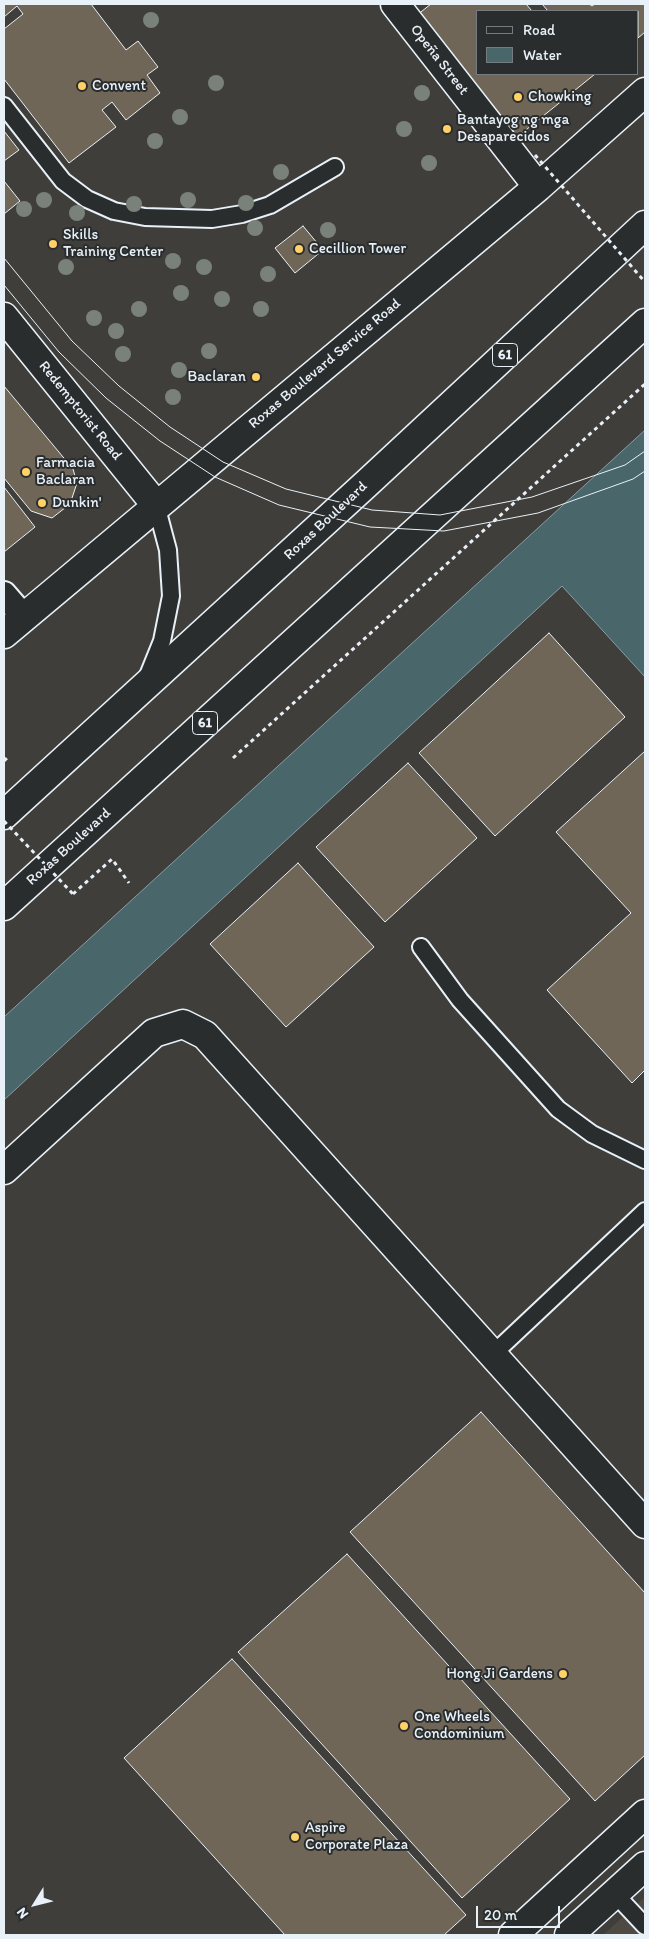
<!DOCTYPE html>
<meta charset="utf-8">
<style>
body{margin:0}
#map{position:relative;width:649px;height:1939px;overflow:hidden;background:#3f3e3a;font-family:Itim,sans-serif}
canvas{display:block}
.frame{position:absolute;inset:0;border:5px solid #e8f1f8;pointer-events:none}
.legend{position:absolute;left:476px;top:10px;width:162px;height:65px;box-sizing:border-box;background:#2a2d2e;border:1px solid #767b7f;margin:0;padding:6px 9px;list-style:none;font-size:15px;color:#e8f1f8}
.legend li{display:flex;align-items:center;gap:10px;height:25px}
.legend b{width:25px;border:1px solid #767b7f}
.north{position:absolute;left:10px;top:1879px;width:50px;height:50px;-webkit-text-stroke:4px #2a2d2e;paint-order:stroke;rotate:234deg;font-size:14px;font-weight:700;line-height:20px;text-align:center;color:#e8f1f8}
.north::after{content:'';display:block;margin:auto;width:18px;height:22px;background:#e8f1f8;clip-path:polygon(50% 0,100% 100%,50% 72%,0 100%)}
.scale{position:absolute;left:476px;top:1906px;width:84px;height:22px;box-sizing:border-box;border:2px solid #e8f1f8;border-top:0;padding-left:6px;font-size:15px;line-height:18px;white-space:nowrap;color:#e8f1f8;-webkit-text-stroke:4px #2a2d2e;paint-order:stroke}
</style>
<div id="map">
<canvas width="649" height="1939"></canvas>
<div class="frame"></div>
<ul class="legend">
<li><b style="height:6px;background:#2a2d2e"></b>Road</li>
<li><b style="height:14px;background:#49676b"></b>Water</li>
</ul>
<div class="north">N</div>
<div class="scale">20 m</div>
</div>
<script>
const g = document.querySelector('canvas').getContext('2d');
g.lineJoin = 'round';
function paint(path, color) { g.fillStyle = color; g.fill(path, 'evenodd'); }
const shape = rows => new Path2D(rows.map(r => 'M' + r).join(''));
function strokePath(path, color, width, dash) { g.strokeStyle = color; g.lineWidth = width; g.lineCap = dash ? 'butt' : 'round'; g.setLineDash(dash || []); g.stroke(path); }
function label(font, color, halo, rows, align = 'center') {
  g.font = font + ' Itim,sans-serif'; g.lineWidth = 4; g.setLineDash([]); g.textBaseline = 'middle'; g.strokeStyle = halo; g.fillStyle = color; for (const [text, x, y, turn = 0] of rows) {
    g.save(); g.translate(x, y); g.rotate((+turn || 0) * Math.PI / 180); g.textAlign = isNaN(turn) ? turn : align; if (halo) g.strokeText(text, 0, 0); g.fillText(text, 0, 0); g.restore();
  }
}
paint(shape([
 [645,1897,645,1935,603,1935]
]), '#4e4a43');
const water = shape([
 [645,430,645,677,562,586,4,1100,4,1017,645,430]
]);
paint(water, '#49676b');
strokePath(water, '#899ea3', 1);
const building = shape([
 [4,4,91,4,126,50,138,41,158,67,147,75,160,93,126,120,112,102,102,110,116,127,69,163,4,79,4,29,23,14,17,6,4,17,4,4],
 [431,4,526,4,532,11,478,11,478,74,595,74,516,138,417,15,431,4],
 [542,4,589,4,592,6,595,4,645,4,645,32,638,38,638,11,548,11,542,4],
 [4,131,19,150,4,161,4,131],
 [4,181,20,201,4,214,4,181],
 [303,226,323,250,295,273,275,248,303,226],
 [4,386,73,469,77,483,70,504,52,518,31,511,4,478,4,386],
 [4,487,35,527,4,552,4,487],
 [549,633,625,717,495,836,419,753,549,633],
 [645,751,645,1070,632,1083,547,990,631,913,556,832,645,751],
 [408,763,477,838,385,922,316,847,408,763],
 [298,863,374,947,286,1027,210,944,298,863],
 [481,1412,645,1593,645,1755,595,1801,350,1532,481,1412],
 [347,1554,570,1799,462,1898,238,1652,347,1554],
 [232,1659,466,1915,444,1935,285,1935,124,1758,232,1659]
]);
paint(building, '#706657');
strokePath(building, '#e8f1f8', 1);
const service = shape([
 [4,106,63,181,87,199,114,211,145,217,212,219,242,214,270,205,335,167],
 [147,678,162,641,171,596,168,550,156,505],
 [421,947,460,1000,558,1109,592,1134,645,1160],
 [492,1355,645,1211],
 [615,1894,645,1926]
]);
const pedestrian = shape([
 [4,594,24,617]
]);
const minor = shape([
 [395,4,538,187],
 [4,317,156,505],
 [4,634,538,187,645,92],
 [4,1170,154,1033,183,1024,205,1035,645,1524],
 [513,1935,645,1814],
 [569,1935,645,1866]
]);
const trunk = shape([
 [4,815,365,485,645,225],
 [4,906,645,323]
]);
strokePath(service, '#e8f1f8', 20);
strokePath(pedestrian, '#e8f1f8', 28);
strokePath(minor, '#e8f1f8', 31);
strokePath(trunk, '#e8f1f8', 31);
strokePath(shape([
 [233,758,645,384],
 [4,761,7,758],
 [73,894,112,859,129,883]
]), '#e8f1f8', 3, [4, 4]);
strokePath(service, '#2a2d2e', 16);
strokePath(pedestrian, '#2a2d2e', 24);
strokePath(minor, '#2a2d2e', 28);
strokePath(trunk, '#2a2d2e', 28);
strokePath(shape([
 [4,258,72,341,119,386,170,427,223,462,286,489,372,510,440,515,532,497,625,465,645,451],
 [4,285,59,352,106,398,160,441,215,477,279,505,370,527,444,531,538,513,633,479,645,471]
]), '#e8f1f8', 1);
strokePath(shape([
 [535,155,645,282],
 [4,821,73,894]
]), '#e8f1f8', 3, [4, 4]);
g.fillStyle = '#7a817b';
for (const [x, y] of [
 [151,20],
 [216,83],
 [422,93],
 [180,117],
 [404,129],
 [155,141],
 [429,163],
 [281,172],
 [44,200],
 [188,200],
 [246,203],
 [134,204],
 [24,209],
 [77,213],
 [255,228],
 [328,230],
 [173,261],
 [66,267],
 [204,267],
 [268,274],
 [181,293],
 [222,299],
 [139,309],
 [261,309],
 [94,318],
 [116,331],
 [209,351],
 [123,354],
 [179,370],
 [173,397]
]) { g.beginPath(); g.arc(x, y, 8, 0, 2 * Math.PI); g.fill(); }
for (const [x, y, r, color] of [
 [82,86,5,"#ffd166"],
 [518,97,5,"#ffd166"],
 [447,129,5,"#ffd166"],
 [53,244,5,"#ffd166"],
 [299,249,5,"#ffd166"],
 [256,377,5,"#ffd166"],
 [26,472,5,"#ffd166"],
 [42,503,5,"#ffd166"],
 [563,1674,5,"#ffd166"],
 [404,1726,5,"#ffd166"],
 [295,1837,5,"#ffd166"]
]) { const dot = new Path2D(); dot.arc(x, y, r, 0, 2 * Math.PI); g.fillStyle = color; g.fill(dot); strokePath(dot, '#2a2d2e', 2); }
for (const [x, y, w] of [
 [505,355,25],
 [205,723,25]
]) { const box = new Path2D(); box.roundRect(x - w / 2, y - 11.5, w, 23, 4); g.fillStyle = '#2a2d2e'; g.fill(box); strokePath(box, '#e8f1f8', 1); }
label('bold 14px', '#e8f1f8', null, [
 ["61",505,355],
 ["61",205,723]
]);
label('15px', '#e8f1f8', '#2a2d2e', [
 ["Opeña Street",439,60,52],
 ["Roxas Boulevard Service Road",325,364,-40],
 ["Redemptorist Road",80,411,51],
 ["Roxas Boulevard",326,521,-43],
 ["Roxas Boulevard",69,847,-42]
]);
label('15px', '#e8f1f8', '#2a2d2e', [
 ["Convent",92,86],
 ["Chowking",528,97],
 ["Bantayog ng mga",457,120],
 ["Desaparecidos",457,137],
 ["Skills",63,235],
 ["Training Center",63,252],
 ["Cecillion Tower",309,249],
 ["Baclaran",246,377,"right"],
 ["Farmacia",36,463],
 ["Baclaran",36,480],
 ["Dunkin'",52,503],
 ["Hong Ji Gardens",553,1674,"right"],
 ["One Wheels",414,1717],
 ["Condominium",414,1734],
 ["Aspire",305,1828],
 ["Corporate Plaza",305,1845]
], 'left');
</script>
